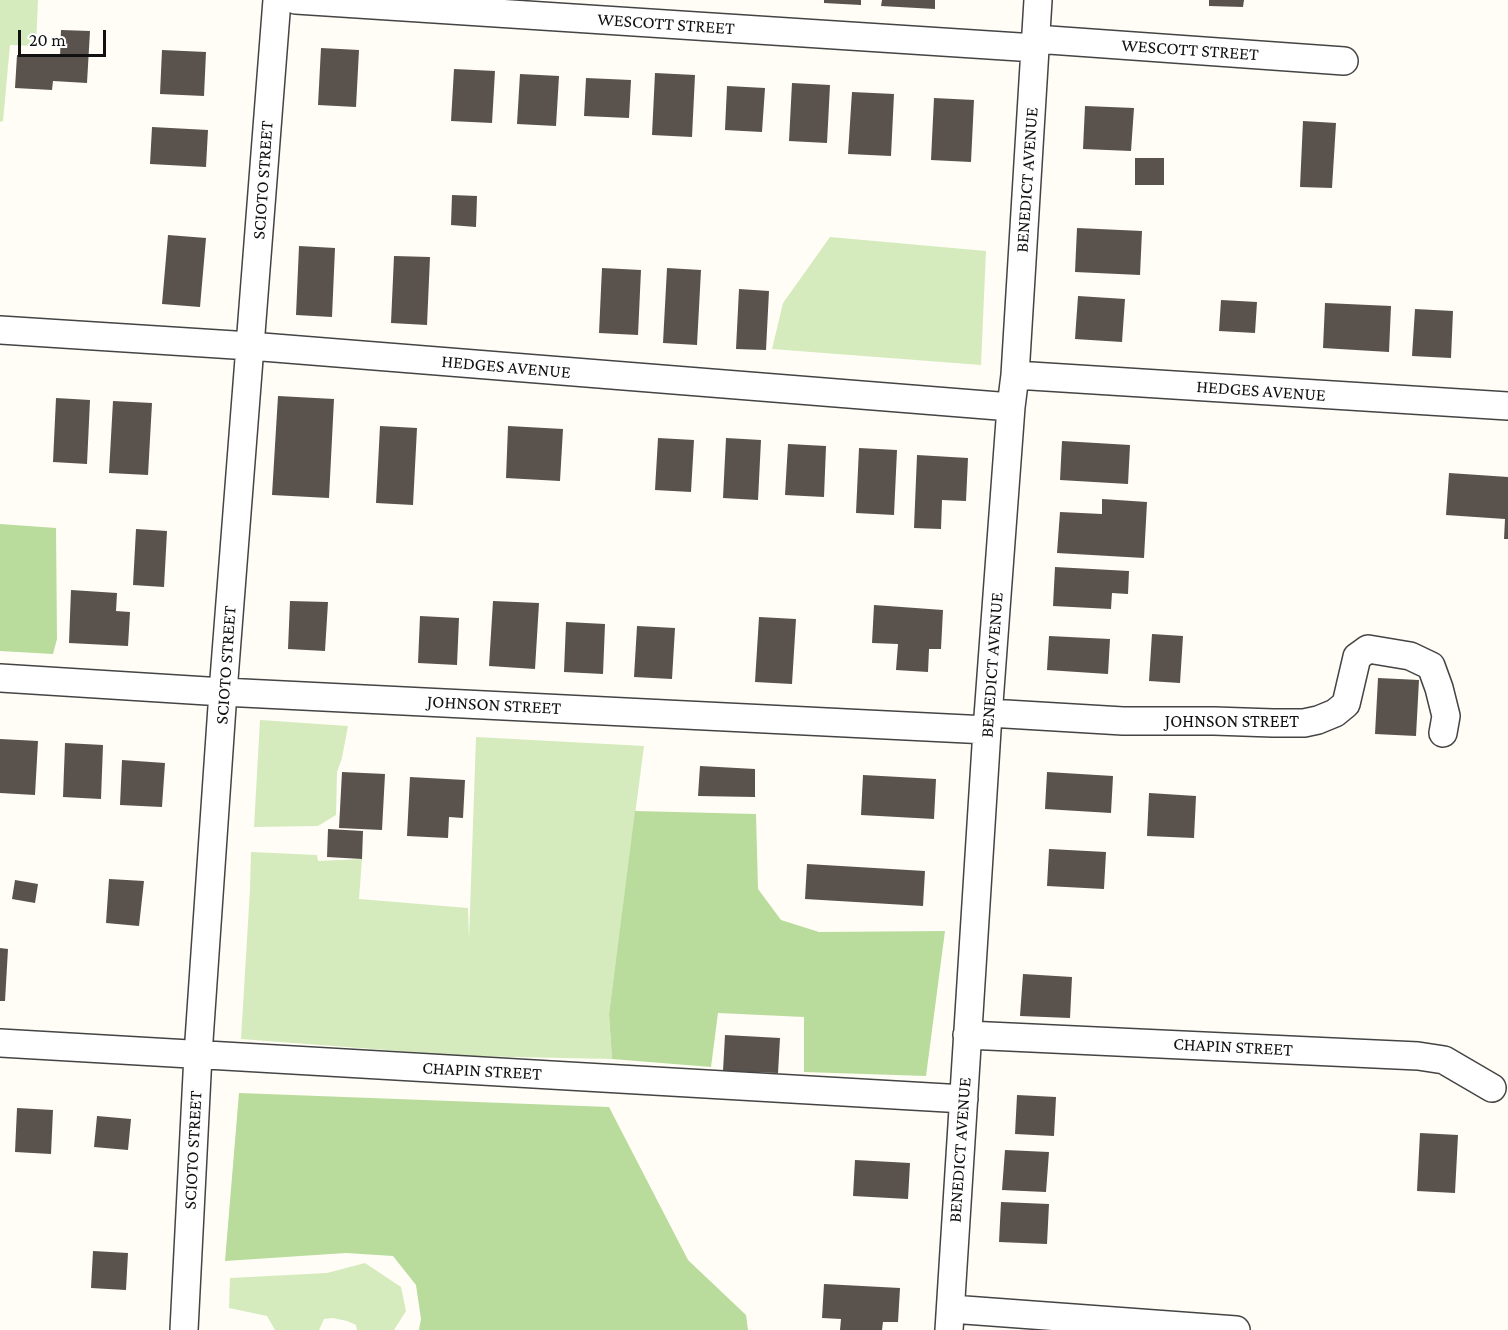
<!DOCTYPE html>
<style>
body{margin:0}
#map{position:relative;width:1508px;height:1330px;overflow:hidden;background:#fffdf5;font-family:"Crimson Pro",serif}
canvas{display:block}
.scale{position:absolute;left:18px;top:30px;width:88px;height:27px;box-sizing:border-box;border:3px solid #111;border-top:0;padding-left:8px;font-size:18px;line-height:21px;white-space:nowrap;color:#111;-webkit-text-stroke:4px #fff;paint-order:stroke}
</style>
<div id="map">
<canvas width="1508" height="1330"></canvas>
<div class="scale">20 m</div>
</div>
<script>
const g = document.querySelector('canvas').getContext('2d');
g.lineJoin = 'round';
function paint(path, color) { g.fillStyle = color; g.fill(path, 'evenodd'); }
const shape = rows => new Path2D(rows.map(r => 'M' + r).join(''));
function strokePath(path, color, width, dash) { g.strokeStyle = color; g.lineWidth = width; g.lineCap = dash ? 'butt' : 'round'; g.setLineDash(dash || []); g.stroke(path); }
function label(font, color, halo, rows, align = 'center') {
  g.font = font + ' "Crimson Pro",serif'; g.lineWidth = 6; g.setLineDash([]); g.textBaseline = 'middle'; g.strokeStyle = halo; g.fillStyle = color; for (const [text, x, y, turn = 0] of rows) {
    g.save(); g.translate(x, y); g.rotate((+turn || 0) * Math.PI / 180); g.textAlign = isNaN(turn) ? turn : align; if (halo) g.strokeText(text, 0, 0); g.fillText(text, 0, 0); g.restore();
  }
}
paint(shape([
 [0,0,38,0,36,46,10,45,3,121,0,122],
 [830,237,986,251,981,365,772,349,783,303],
 [260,720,348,726,342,758,337,772,336,815,318,826,254,827],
 [476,737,644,746,609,1014,612,1059,465,1056,241,1039,250,889,251,852,317,855,318,861,362,859,359,899,468,908,469,939],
 [365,1263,401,1287,406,1311,394,1330,357,1330,356,1325,347,1321,333,1318,324,1319,319,1330,275,1330,267,1316,229,1308,230,1278,327,1273]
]), '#d5ebbd');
paint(shape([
 [0,524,56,528,57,639,53,654,0,651],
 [635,811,756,814,758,889,781,920,819,932,945,931,926,1076,804,1072,804,1017,718,1013,711,1067,612,1059,609,1014],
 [239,1093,609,1107,688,1260,746,1315,748,1330,419,1330,421,1319,416,1285,393,1256,346,1253,225,1261]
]), '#b9dc9c');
paint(shape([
 [824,0,861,0,861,5,824,3],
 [882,0,935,0,935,9,881,6],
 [1209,0,1244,0,1243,7,1209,6],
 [61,30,90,31,87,83,53,81,52,90,15,88,17,55,60,57],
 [321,48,359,50,356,107,318,105],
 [162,50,206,52,204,96,160,94],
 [454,69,495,71,492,123,451,121],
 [655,73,695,75,692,137,652,135],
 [520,74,559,76,556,126,517,124],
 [586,78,631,80,629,118,584,116],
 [792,83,830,85,827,143,789,141],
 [727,86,765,88,762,132,725,130],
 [852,92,894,94,891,156,848,154],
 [934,98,974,100,971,162,931,160],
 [1085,106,1134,108,1131,151,1083,149],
 [1303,121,1336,123,1332,188,1300,187],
 [152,127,208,130,206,167,150,164],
 [1135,158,1164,158,1164,185,1135,185],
 [452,195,477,196,476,227,451,225],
 [1077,228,1142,231,1140,275,1075,272],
 [168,235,206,238,200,307,162,304],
 [299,246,335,248,332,317,296,315],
 [394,256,430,257,427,325,391,323],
 [602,268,641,270,638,335,599,333],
 [667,268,701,270,697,345,663,343],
 [739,289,769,291,766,350,736,349],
 [1078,296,1125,299,1122,342,1075,339],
 [1221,300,1257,302,1255,333,1219,331],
 [1325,303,1391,306,1389,352,1323,348],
 [1415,309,1453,311,1451,358,1412,356],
 [278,396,334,399,329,498,272,495],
 [56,398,90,400,87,464,53,462],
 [113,401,152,403,148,475,109,473],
 [380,426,417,428,413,505,376,503],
 [508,426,563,429,560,481,506,478],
 [658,438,694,440,691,492,655,490],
 [726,438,761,440,758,500,723,498],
 [1062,441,1130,445,1128,484,1060,480],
 [788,444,826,446,824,497,785,495],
 [859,448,897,450,894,515,856,513],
 [917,455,968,458,966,501,942,500,941,529,914,528],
 [1449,473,1508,477,1508,539,1504,539,1505,519,1446,515],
 [1102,499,1147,502,1144,558,1057,553,1060,512,1102,514],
 [136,529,167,531,164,587,133,585],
 [1055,567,1129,571,1128,594,1112,593,1111,609,1053,606],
 [71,590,117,593,116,611,130,612,128,646,69,643],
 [290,601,328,602,325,651,288,649],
 [493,601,539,603,535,669,489,666],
 [874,605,943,610,941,649,929,649,928,672,896,670,898,644,872,643],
 [420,616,459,618,457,665,418,663],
 [759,617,796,619,792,684,755,682],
 [566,622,605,624,603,674,564,672],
 [637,626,675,628,672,679,634,677],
 [1152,634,1183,636,1180,683,1149,681],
 [1049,636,1110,639,1108,674,1047,670],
 [1378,678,1419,680,1416,736,1375,734],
 [0,739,38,741,35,795,0,793],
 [65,743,103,745,101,799,63,797],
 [122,760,165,763,162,807,120,805],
 [700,766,755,769,755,797,698,796],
 [342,772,385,774,382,830,339,828],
 [1047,772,1113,776,1111,813,1045,809],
 [863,775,936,779,934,819,861,815],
 [410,777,465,780,463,818,449,817,448,838,407,836],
 [1149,793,1196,796,1194,838,1147,836],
 [328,829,363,831,362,859,327,857],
 [1049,849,1106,852,1104,889,1047,886],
 [807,864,925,871,923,906,805,899],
 [109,879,144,881,139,926,106,923],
 [15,880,38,884,35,903,12,899],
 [0,948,8,949,5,1001,0,1001],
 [1023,974,1072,977,1070,1018,1020,1016],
 [725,1035,780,1038,778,1073,723,1071],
 [1017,1095,1056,1097,1054,1136,1015,1134],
 [17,1108,53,1110,51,1154,15,1152],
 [97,1116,131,1119,128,1150,94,1147],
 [1420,1133,1458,1135,1455,1193,1417,1191],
 [1005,1150,1049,1152,1046,1192,1002,1190],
 [855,1160,910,1163,908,1199,853,1196],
 [1001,1202,1049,1204,1047,1244,999,1242],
 [93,1251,128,1253,126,1290,91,1288],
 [824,1284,900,1288,898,1322,883,1322,882,1330,840,1330,841,1319,822,1318]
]), '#5a524d');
const minor = shape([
 [296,0,1035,48],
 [1035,39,1344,61],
 [0,330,250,346,1011,407],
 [1015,375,1508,406],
 [0,678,223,692,987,730],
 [989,713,1123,721,1214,721,1273,723,1304,723,1318,720,1335,713,1346,704,1357,657,1368,649,1410,656,1431,666,1439,688,1446,716,1443,733],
 [967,1035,1418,1056,1444,1060,1492,1088],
 [0,1043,964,1099],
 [951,1309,1236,1330],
 [184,1330,198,1055,223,692,277,0],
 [949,1330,987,730,1011,407,1015,375,1038,0]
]);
strokePath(minor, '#444', 30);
strokePath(minor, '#fff', 27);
label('18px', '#111', '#fff', [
 ["WESCOTT STREET",666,24,4],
 ["WESCOTT STREET",1190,50,4],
 ["SCIOTO STREET",263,180,-86],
 ["BENEDICT AVENUE",1027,180,-86],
 ["HEDGES AVENUE",506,367,5],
 ["HEDGES AVENUE",1261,391,4],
 ["SCIOTO STREET",226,665,-86],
 ["BENEDICT AVENUE",992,665,-86],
 ["JOHNSON STREET",494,705,3],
 ["JOHNSON STREET",1232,721],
 ["CHAPIN STREET",1233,1047,3],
 ["CHAPIN STREET",482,1071,3],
 ["SCIOTO STREET",193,1150,-87],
 ["BENEDICT AVENUE",960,1150,-86]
]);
</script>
